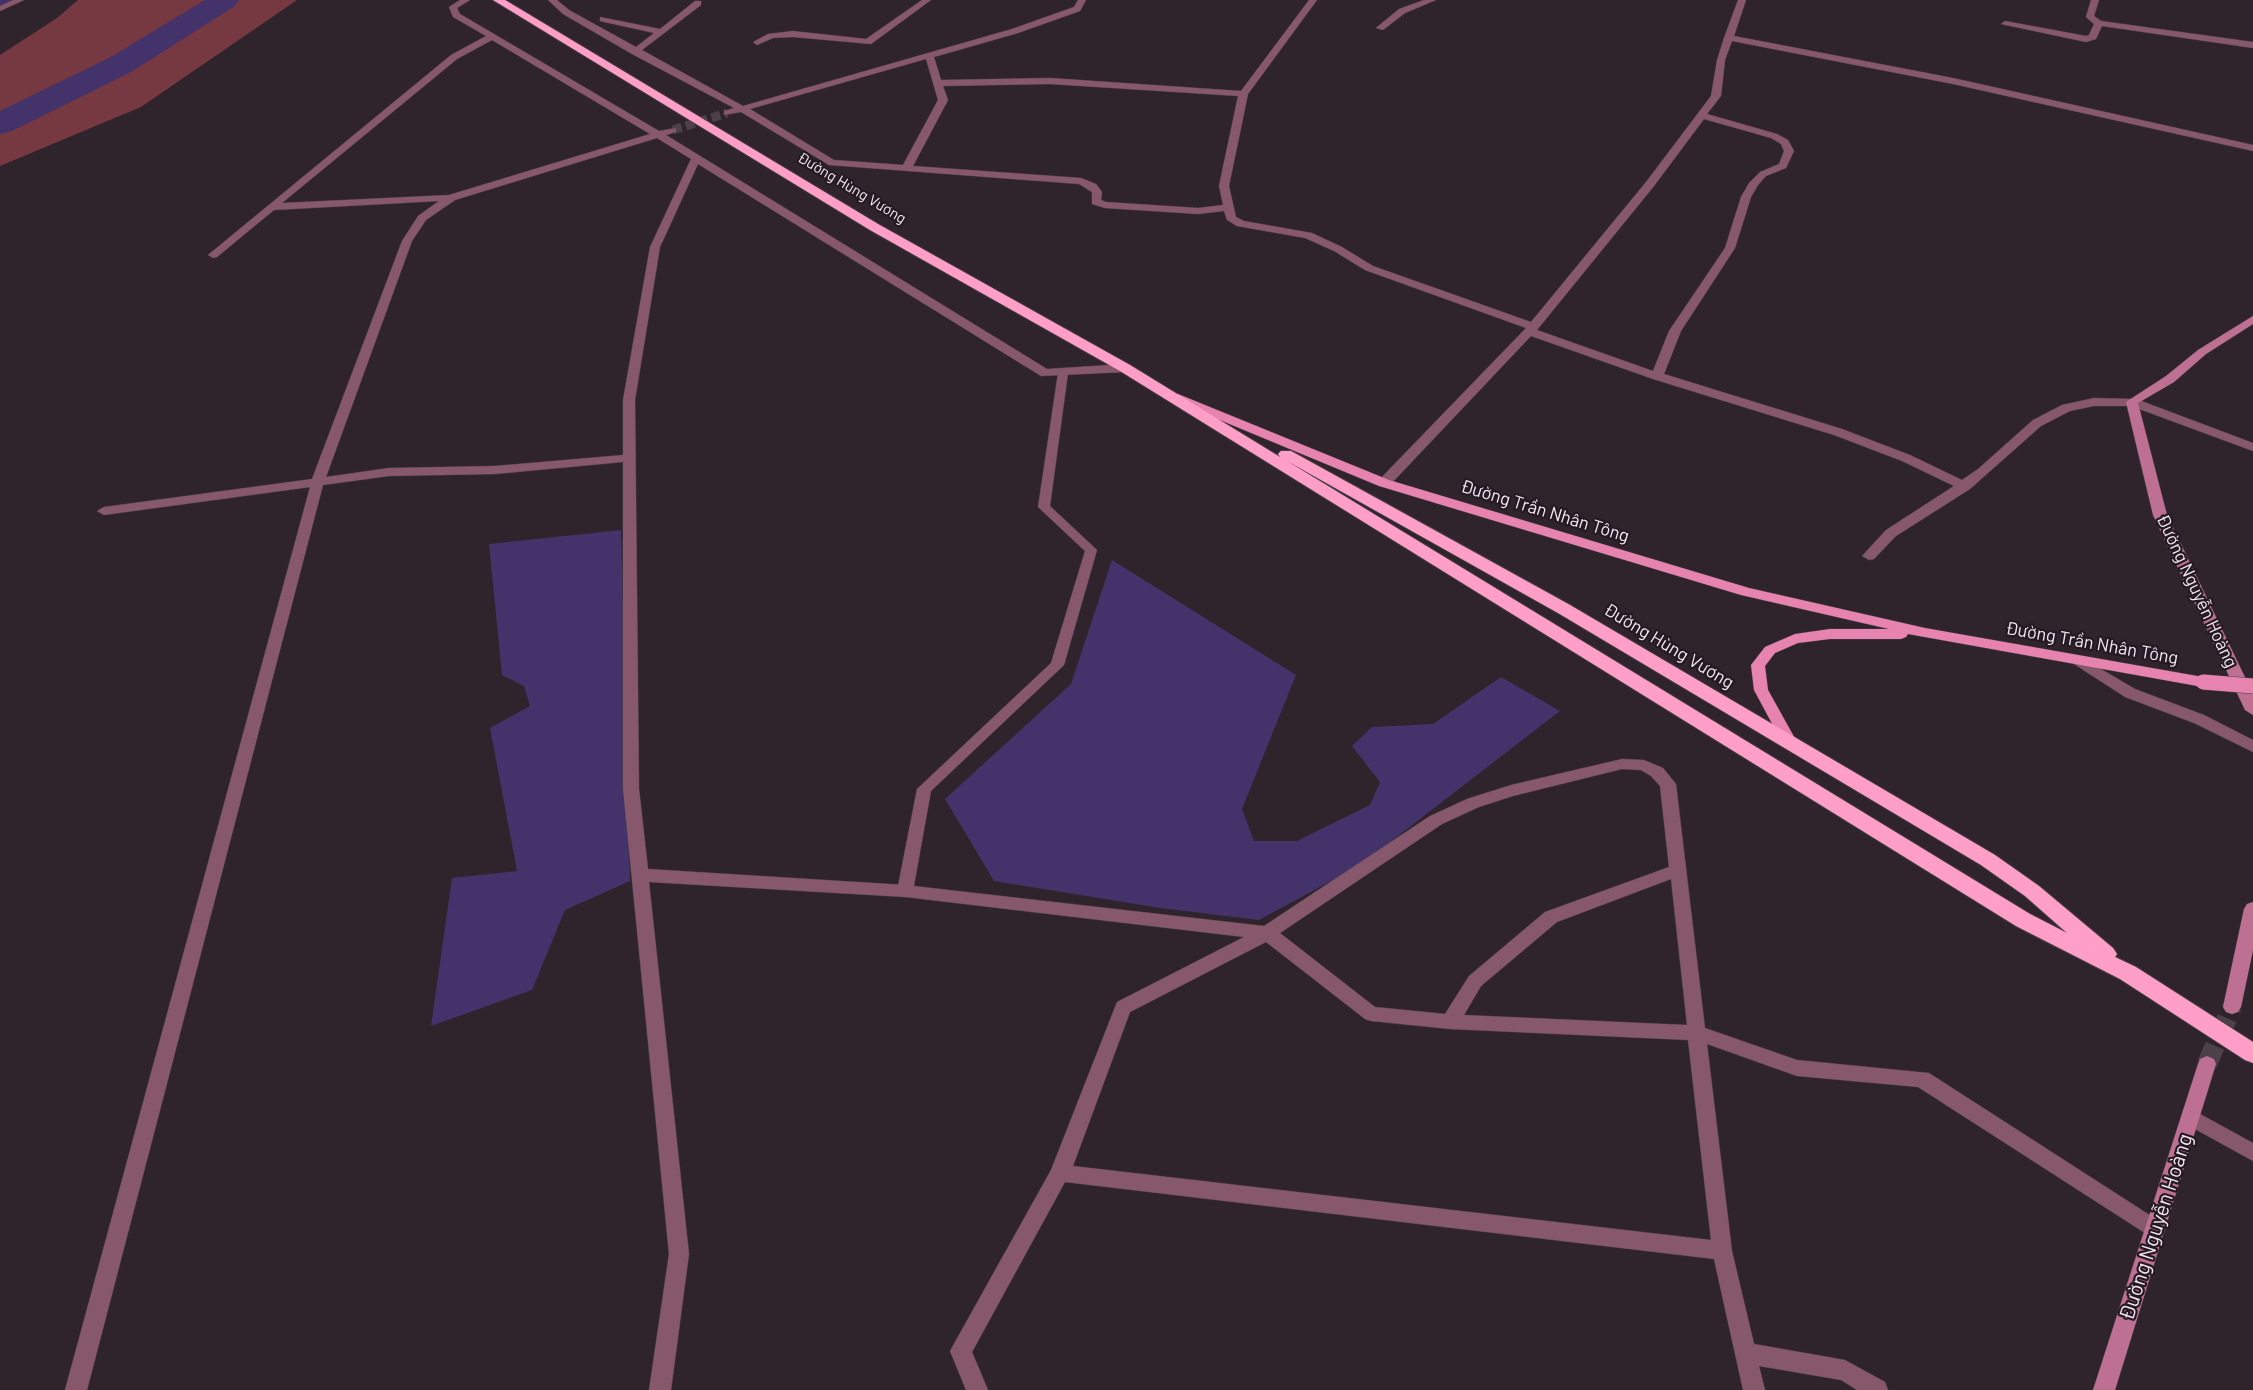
<!DOCTYPE html>
<meta charset="utf-8">
<style>
body{margin:0}
canvas{display:block;background:#2f232c}
</style>
<canvas width="2253" height="1390"></canvas>
<script>
const g = document.querySelector('canvas').getContext('2d');
g.lineJoin = 'round';
function paint(path, color) { g.fillStyle = color; g.fill(path, 'evenodd'); }
const shape = rows => new Path2D(rows.map(r => 'M' + r).join(''));
function strokePath(path, color, width, dash) { g.strokeStyle = color; g.lineWidth = width; g.lineCap = dash ? 'butt' : 'round'; g.setLineDash(dash || []); g.stroke(path); }
function label(font, color, halo, rows, align = 'center') {
  g.font = font + ' Barlow,sans-serif'; g.lineWidth = 4.5; g.setLineDash([]); g.textBaseline = 'middle'; g.strokeStyle = halo; g.fillStyle = color; for (const [text, x, y, turn = 0] of rows) {
    g.save(); g.translate(x, y); g.rotate((+turn || 0) * Math.PI / 180); g.textAlign = isNaN(turn) ? turn : align; if (halo) g.strokeText(text, 0, 0); g.fillText(text, 0, 0); g.restore();
  }
}
paint(shape([
 [78,0,297,0,141,107,0,166,0,55,57,18]
]), '#763841');
paint(shape([
 [621,530,630,881,565,910,532,990,431,1026,452,878,517,871,490,728,530,706,524,686,502,675,489,544],
 [1112,560,1296,675,1242,809,1254,841,1297,841,1370,805,1380,782,1352,746,1372,727,1433,724,1501,677,1560,711,1359,866,1259,920,1160,908,994,881,945,799,1071,684]
]), '#44326a');
paint(shape([
 [0,0,11,0,8,4,0,6,0,0]
]), '#44326a');
paint(shape([
 [205,0,239,0,235,6,131,72,12,131,0,134,0,111,109,58,205,0]
]), '#44326a');
strokePath(shape([
 [673,130,727,113]
]), '#4c4149', 9, [9, 4.5]);
strokePath(shape([
 [2207,1064,2232,1007]
]), '#4c4149', 20, [20, 10]);
const lane = shape([
 [1063,370,1068,373,1050,506,1097,550,1064,665,931,791,913,891,910,895,905,897,900,895,897,891,917,789,1051,663,1085,551,1038,507,1058,373,1063,370]
]);
const street = shape([
 [13,0,24,0,0,11,0,6,13,0],
 [460,0,470,0,457,8,460,14,659,131,676,128,676,132,666,135,1047,369,1125,364,1131,368,1125,372,1041,376,698,164,660,247,635,400,639,789,648,869,905,885,1264,926,1430,816,1467,799,1511,785,1622,759,1644,760,1663,768,1676,784,1705,1028,1797,1060,1929,1073,2162,1223,2165,1229,2162,1235,2155,1238,2148,1235,1918,1087,1797,1076,1707,1044,1732,1251,1754,1344,1845,1360,1885,1382,1888,1390,1857,1390,1841,1380,1759,1366,1765,1390,1743,1390,1714,1259,1065,1182,972,1352,988,1390,966,1390,950,1351,1051,1170,1117,1002,1244,937,905,897,649,882,689,1254,671,1390,649,1390,669,1254,623,789,623,462,495,474,389,476,323,485,87,1390,65,1390,310,487,104,515,97,511,104,507,312,479,402,241,418,216,439,201,274,210,217,257,213,258,208,255,451,55,486,36,453,17,449,7,460,0],
 [492,40,650,134,449,195,282,203,457,59,492,40],
 [657,138,691,159,650,247,623,400,623,455,495,466,389,468,326,477,412,241,426,220,455,200,657,138],
 [1622,769,1641,770,1651,776,1660,786,1669,867,1545,912,1469,976,1445,1014,1375,1007,1280,933,1442,824,1479,807,1513,796,1622,769],
 [1671,879,1687,1025,1464,1015,1481,986,1557,922,1671,879],
 [1266,942,1365,1019,1371,1021,1450,1029,1688,1040,1711,1240,1073,1166,1130,1012,1266,942],
 [548,0,557,0,569,10,636,47,654,33,600,21,600,17,660,29,695,1,701,1,701,5,642,50,743,106,1012,29,1074,7,1078,0,1086,0,1080,11,1018,33,934,57,941,80,1050,78,1241,91,1309,0,1317,0,1248,94,1229,186,1236,217,1244,221,1312,233,1342,247,1373,266,1531,322,1646,182,1711,96,1717,60,1724,38,1738,0,1746,0,1734,36,1953,78,2253,145,2253,151,1953,84,1732,41,1725,60,1721,96,1707,114,1777,134,1788,140,1794,151,1786,168,1766,176,1758,185,1751,197,1735,248,1681,331,1664,374,1842,429,1910,455,1962,480,1978,469,2033,420,2062,405,2094,398,2136,399,2253,443,2253,451,2131,406,2094,406,2070,411,2041,426,1970,489,1896,536,1874,559,1869,560,1862,556,1886,530,1954,486,1902,461,1834,435,1653,379,1531,336,1389,486,1379,486,1378,483,1379,480,1526,328,1365,270,1334,251,1305,238,1237,226,1227,220,1224,211,1198,214,1105,208,1092,204,1092,192,1079,184,829,165,741,112,724,115,724,111,734,108,632,54,563,14,548,0],
 [926,59,938,100,903,165,834,160,750,109,926,59],
 [1050,84,1238,96,1219,186,1223,205,1198,208,1106,202,1101,200,1102,192,1096,184,1081,178,913,166,948,100,943,86,1050,84],
 [1704,119,1771,138,1781,144,1784,151,1779,164,1760,172,1749,183,1741,197,1725,248,1669,331,1653,371,1537,330,1654,186,1704,119],
 [922,0,931,0,871,44,793,37,773,38,757,45,753,42,768,34,793,31,866,39,922,0],
 [1424,0,1436,0,1405,13,1383,30,1376,28,1399,9,1424,0],
 [2091,0,2099,0,2094,16,2101,21,2253,42,2253,48,2102,26,2096,39,2086,42,2001,24,2005,21,2086,36,2089,35,2094,24,2086,17,2091,0],
 [2079,656,2135,689,2204,715,2253,740,2253,752,2194,723,2125,697,2074,664,2072,661,2079,656],
 [2191,1109,2253,1143,2253,1161,2184,1123,2181,1117,2184,1111,2191,1109]
]);
const secondary = shape([
 [2253,316,2253,324,2206,354,2174,382,2138,403,2167,515,2253,694,2253,715,2245,710,2153,515,2126,402,2166,376,2198,350,2253,316],
 [2253,902,2253,950,2241,1007,2238,1012,2232,1014,2226,1012,2223,1007,2244,909,2247,904,2253,902],
 [2207,1056,2214,1059,2216,1064,2115,1390,2093,1390,2198,1064,2200,1059,2207,1056]
]);
const primary = shape([
 [1178,394,1389,480,1749,588,1925,628,2203,677,2210,682,2203,687,1908,634,1906,637,1901,639,1830,639,1798,643,1775,653,1765,666,1768,690,1797,742,1794,746,1789,747,1784,746,1754,690,1751,665,1765,647,1795,634,1830,629,1889,629,1741,595,1379,486,1174,401,1174,395,1178,394]
]);
const highway = shape([
 [493,0,505,0,878,224,1130,365,1280,457,1278,454,1281,451,1291,451,1570,605,1995,855,2039,886,2113,948,2117,954,2115,957,2136,967,2253,1042,2253,1063,2245,1060,2120,979,2016,926,1120,371,870,230,493,0],
 [1287,461,1558,613,1981,865,2025,896,2067,933,2030,914,1287,461]
]);
strokePath(lane, '#4a3f47', 1);
strokePath(street, '#4a3f47', 1);
strokePath(secondary, '#4a3f47', 1);
strokePath(primary, '#4a3f47', 1);
strokePath(highway, '#4a3f47', 2);
paint(lane, '#87576b');
paint(street, '#87576b');
paint(secondary, '#bd7091');
paint(primary, '#e684af');
paint(highway, '#ff9fc8');
const primaryBridge = shape([
 [2203,682,2253,686]
]);
strokePath(primaryBridge, '#4a3f47', 16, []);
strokePath(primaryBridge, '#e684af', 15);
label('15px', '#f2e9ef', '#251923', [
 ["Đường Hùng Vương",852,188,31]
]);
label('18px', '#f2e9ef', '#251923', [
 ["Đường Trần Nhân Tông",1545,511,17],
 ["Đường Nguyễn Hoàng",2197,591,65],
 ["Đường Trần Nhân Tông",2092,643,10],
 ["Đường Hùng Vương",1669,646,31]
]);
label('21px', '#f2e9ef', '#251923', [
 ["Đường Nguyễn Hoàng",2156,1227,-72]
]);
</script>
